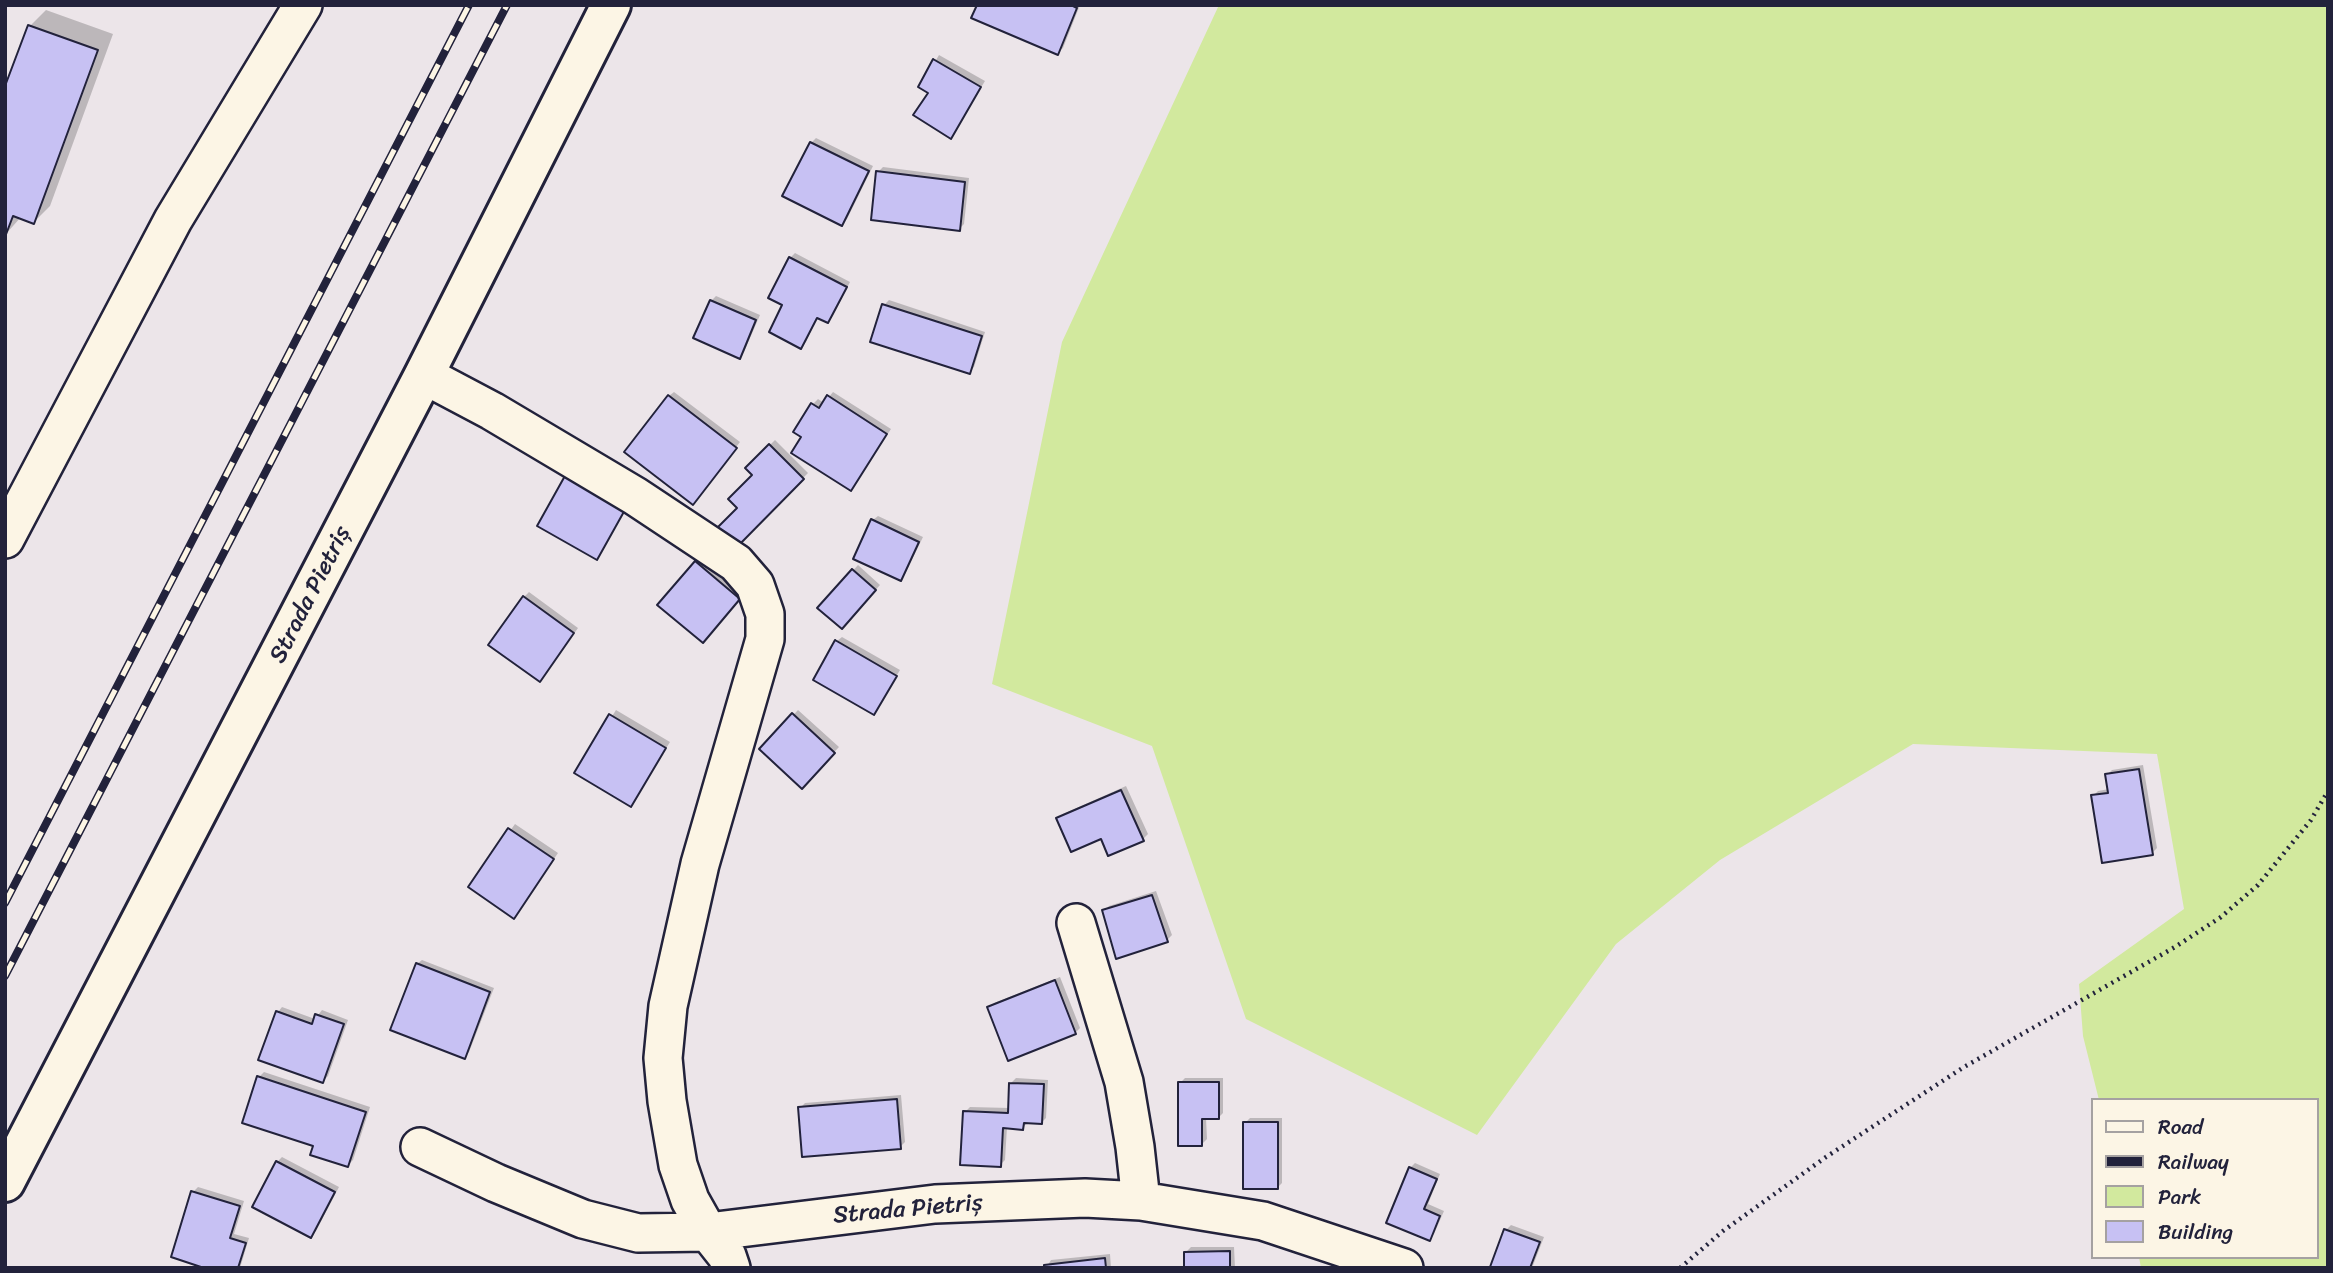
<!DOCTYPE html>
<meta charset="utf-8">
<style>
body{margin:0}
#map{position:relative;width:2333px;height:1273px;overflow:hidden;background:#ece5e9;font-family:Sriracha,sans-serif}
canvas{display:block}
.frame{position:absolute;inset:0;border:7px solid #22223b;pointer-events:none}
.legend{position:absolute;left:2091px;top:1098px;width:228px;height:161px;box-sizing:border-box;background:#fcf5e5;border:2px solid #a5a1a1;margin:0;padding:9px 12px;list-style:none;font-size:21px;color:#22223b}
.legend li{display:flex;align-items:center;gap:14px;height:35px}
.legend b{width:35px;border:2px solid #a5a1a1}
</style>
<div id="map">
<canvas width="2333" height="1273"></canvas>
<div class="frame"></div>
<ul class="legend">
<li><b style="height:9px;background:#fcf5e5"></b>Road</li>
<li><b style="height:9px;background:#22223b"></b>Railway</li>
<li><b style="height:19px;background:#d2e99e"></b>Park</li>
<li><b style="height:19px;background:#c7c1f3"></b>Building</li>
</ul>
</div>
<script>
const g = document.querySelector('canvas').getContext('2d');
g.lineJoin = 'round';
function paint(path, color) { g.fillStyle = color; g.fill(path, 'evenodd'); }
const shape = rows => new Path2D(rows.map(r => 'M' + r).join(''));
function strokePath(path, color, width, dash) { g.strokeStyle = color; g.lineWidth = width; g.lineCap = dash ? 'butt' : 'round'; g.setLineDash(dash || []); g.stroke(path); }
function label(font, color, halo, rows, align = 'center') {
  g.font = font + ' Sriracha,sans-serif'; g.lineWidth = 7; g.setLineDash([]); g.textBaseline = 'middle'; g.strokeStyle = halo; g.fillStyle = color; for (const [text, x, y, turn = 0] of rows) {
    g.save(); g.translate(x, y); g.rotate((+turn || 0) * Math.PI / 180); g.textAlign = isNaN(turn) ? turn : align; if (halo) g.strokeText(text, 0, 0); g.fillText(text, 0, 0); g.restore();
  }
}
paint(shape([
 [1219,5,2328,5,2328,1268,2141,1268,2139,1257,2317,1257,2317,1100,2099,1100,2083,1036,2079,984,2184,909,2157,754,1913,744,1720,860,1616,944,1477,1135,1246,1019,1152,746,992,684,1062,342]
]), '#d2e99e');
paint(shape([
 [978,5,1080,5,1063,48,1058,52],
 [46,10,113,34,50,206,34,222,21,217,5,235,30,26],
 [939,55,985,81,951,137,930,92,920,87],
 [816,138,873,166,847,219,842,224,811,143],
 [883,167,969,178,964,224,959,229,878,172],
 [795,253,850,282,833,316,828,321,818,316,806,342,801,347,785,304,790,258],
 [716,296,760,315,744,352,739,357,711,301],
 [889,300,985,332,974,367,969,372,884,305],
 [674,392,740,442,698,497,669,396],
 [833,392,891,429,851,489,795,431,813,404,818,399,824,403],
 [775,440,808,473,736,545,740,508,754,475,747,468],
 [878,516,923,537,905,574,900,579,873,520],
 [701,557,744,594,708,636,696,562],
 [858,565,880,585,842,627,820,608],
 [529,592,578,628,545,675,524,597],
 [842,637,900,670,874,713,837,641],
 [616,710,670,742,631,805,577,772],
 [798,710,839,747,802,786,762,749],
 [2143,765,2157,848,2152,853,2093,796,2098,791,2109,789,2107,775,2112,770],
 [1126,786,1148,834,1143,839,1101,836,1058,819,1063,814],
 [515,824,558,853,518,912,470,887],
 [1156,891,1172,935,1167,940,1104,911,1109,906],
 [422,960,494,988,469,1052,465,1057,417,964],
 [1060,977,1080,1028,1075,1033,989,1008,994,1003],
 [282,1007,315,1019,322,1010,348,1020,328,1076,323,1081,278,1012],
 [264,1072,370,1107,353,1160,348,1165,316,1145,259,1077],
 [1016,1078,1048,1080,1046,1118,1041,1123,1027,1123,1022,1128,1007,1127,1005,1160,1000,1165,965,1112,970,1107,1010,1108,1011,1083],
 [1185,1078,1223,1078,1223,1113,1218,1118,1206,1118,1207,1139,1202,1144,1180,1083],
 [901,1095,905,1142,900,1147,800,1108,805,1103],
 [1250,1118,1282,1118,1282,1183,1277,1188,1245,1123],
 [282,1157,339,1187,316,1231,311,1236,254,1206,277,1162],
 [1415,1163,1440,1174,1428,1204,1444,1211,1434,1234,1429,1239,1410,1168],
 [198,1187,244,1201,234,1234,249,1238,240,1268,210,1268,193,1192],
 [1511,1225,1544,1237,1532,1268,1492,1266,1506,1230],
 [1191,1247,1234,1247,1235,1268,1186,1268,1186,1252],
 [1110,1254,1111,1268,1046,1268,1051,1260]
]), '#0003');
const building = shape([
 [977,5,1071,5,1077,8,1058,55,971,18,977,5],
 [28,25,98,50,34,224,13,216,5,237,5,86,28,25],
 [933,59,981,87,951,139,913,115,928,93,918,87,933,59],
 [810,142,869,171,842,226,782,196,810,142],
 [876,171,965,182,960,231,871,220,876,171],
 [789,257,847,287,828,323,817,318,801,349,769,332,782,305,768,298,789,257],
 [710,300,756,320,740,359,693,338,710,300],
 [882,304,982,336,970,374,870,342,882,304],
 [668,395,737,448,693,505,624,452,668,395],
 [827,395,887,434,851,491,791,453,801,437,793,432,811,403,819,408,827,395],
 [769,444,804,479,736,548,716,529,737,508,728,499,752,475,745,468,769,444],
 [566,474,626,508,597,560,537,526,566,474],
 [871,519,919,542,901,581,853,559,871,519],
 [695,561,740,599,703,643,657,605,695,561],
 [852,569,876,590,842,629,817,608,852,569],
 [523,596,574,633,540,682,488,645,523,596],
 [835,640,897,676,874,715,813,680,835,640],
 [792,713,835,753,802,789,759,749,792,713],
 [609,714,666,748,631,807,574,773,609,714],
 [2139,769,2153,855,2102,863,2091,795,2108,793,2105,774,2139,769],
 [1121,790,1144,841,1108,856,1101,839,1071,852,1056,818,1121,790],
 [508,828,554,859,514,919,468,887,508,828],
 [1152,895,1168,942,1116,959,1102,910,1152,895],
 [416,963,490,992,465,1059,390,1030,416,963],
 [1055,980,1076,1034,1008,1061,987,1007,1055,980],
 [276,1011,312,1024,315,1014,344,1024,323,1083,258,1060,276,1011],
 [257,1076,366,1112,348,1167,310,1155,313,1146,242,1123,257,1076],
 [1178,1082,1219,1082,1219,1119,1202,1119,1202,1146,1178,1146,1178,1082],
 [1009,1083,1044,1084,1042,1124,1024,1123,1023,1130,1003,1128,1001,1167,960,1165,963,1111,1008,1113,1009,1083],
 [897,1099,901,1149,802,1157,798,1107,897,1099],
 [1243,1122,1278,1122,1278,1189,1243,1189,1243,1122],
 [276,1161,335,1192,311,1238,252,1207,276,1161],
 [1409,1167,1437,1179,1424,1209,1440,1216,1430,1241,1386,1223,1409,1167],
 [191,1191,240,1206,230,1238,246,1243,238,1268,204,1268,171,1257,191,1191],
 [1504,1229,1540,1242,1530,1268,1490,1267,1504,1229],
 [1230,1251,1230,1268,1184,1268,1184,1252,1230,1251],
 [1105,1258,1106,1268,1044,1268,1044,1265,1105,1258]
]);
paint(building, '#c7c1f3');
strokePath(building, '#22223b', 2);
const minor = shape([
 [424,375,492,411,635,496,736,563,755,585,765,614,765,639,700,864,668,1006,663,1058,667,1101,678,1165,690,1200,708,1232,727,1256,731,1268],
 [5,539,173,220,303,5],
 [1076,923,1124,1082,1135,1147,1141,1201],
 [420,1147,496,1183,583,1219,638,1233,708,1232,935,1204,1085,1198,1141,1201,1263,1221,1404,1268]
]);
const secondary = shape([
 [5,1182,424,375,611,5]
]);
strokePath(minor, '#22223b', 42);
strokePath(secondary, '#22223b', 44);
strokePath(shape([
 [1680,1268,1723,1231,1826,1157,1964,1067,2175,947,2221,917,2258,885,2311,820,2328,791]
]), '#22223b', 4.5, [2, 5]);
strokePath(minor, '#fcf5e5', 37);
strokePath(secondary, '#fcf5e5', 38);
const rail = shape([
 [5,903,469,5],
 [5,976,507,5]
]);
strokePath(rail, '#22223b', 8);
strokePath(rail, '#fcf5e5', 5, [16]);
label('24px', '#22223b', '#fcf5e5', [
 ["Strada Pietriș",311,595,-63],
 ["Strada Pietriș",908,1210,-5]
]);
</script>
